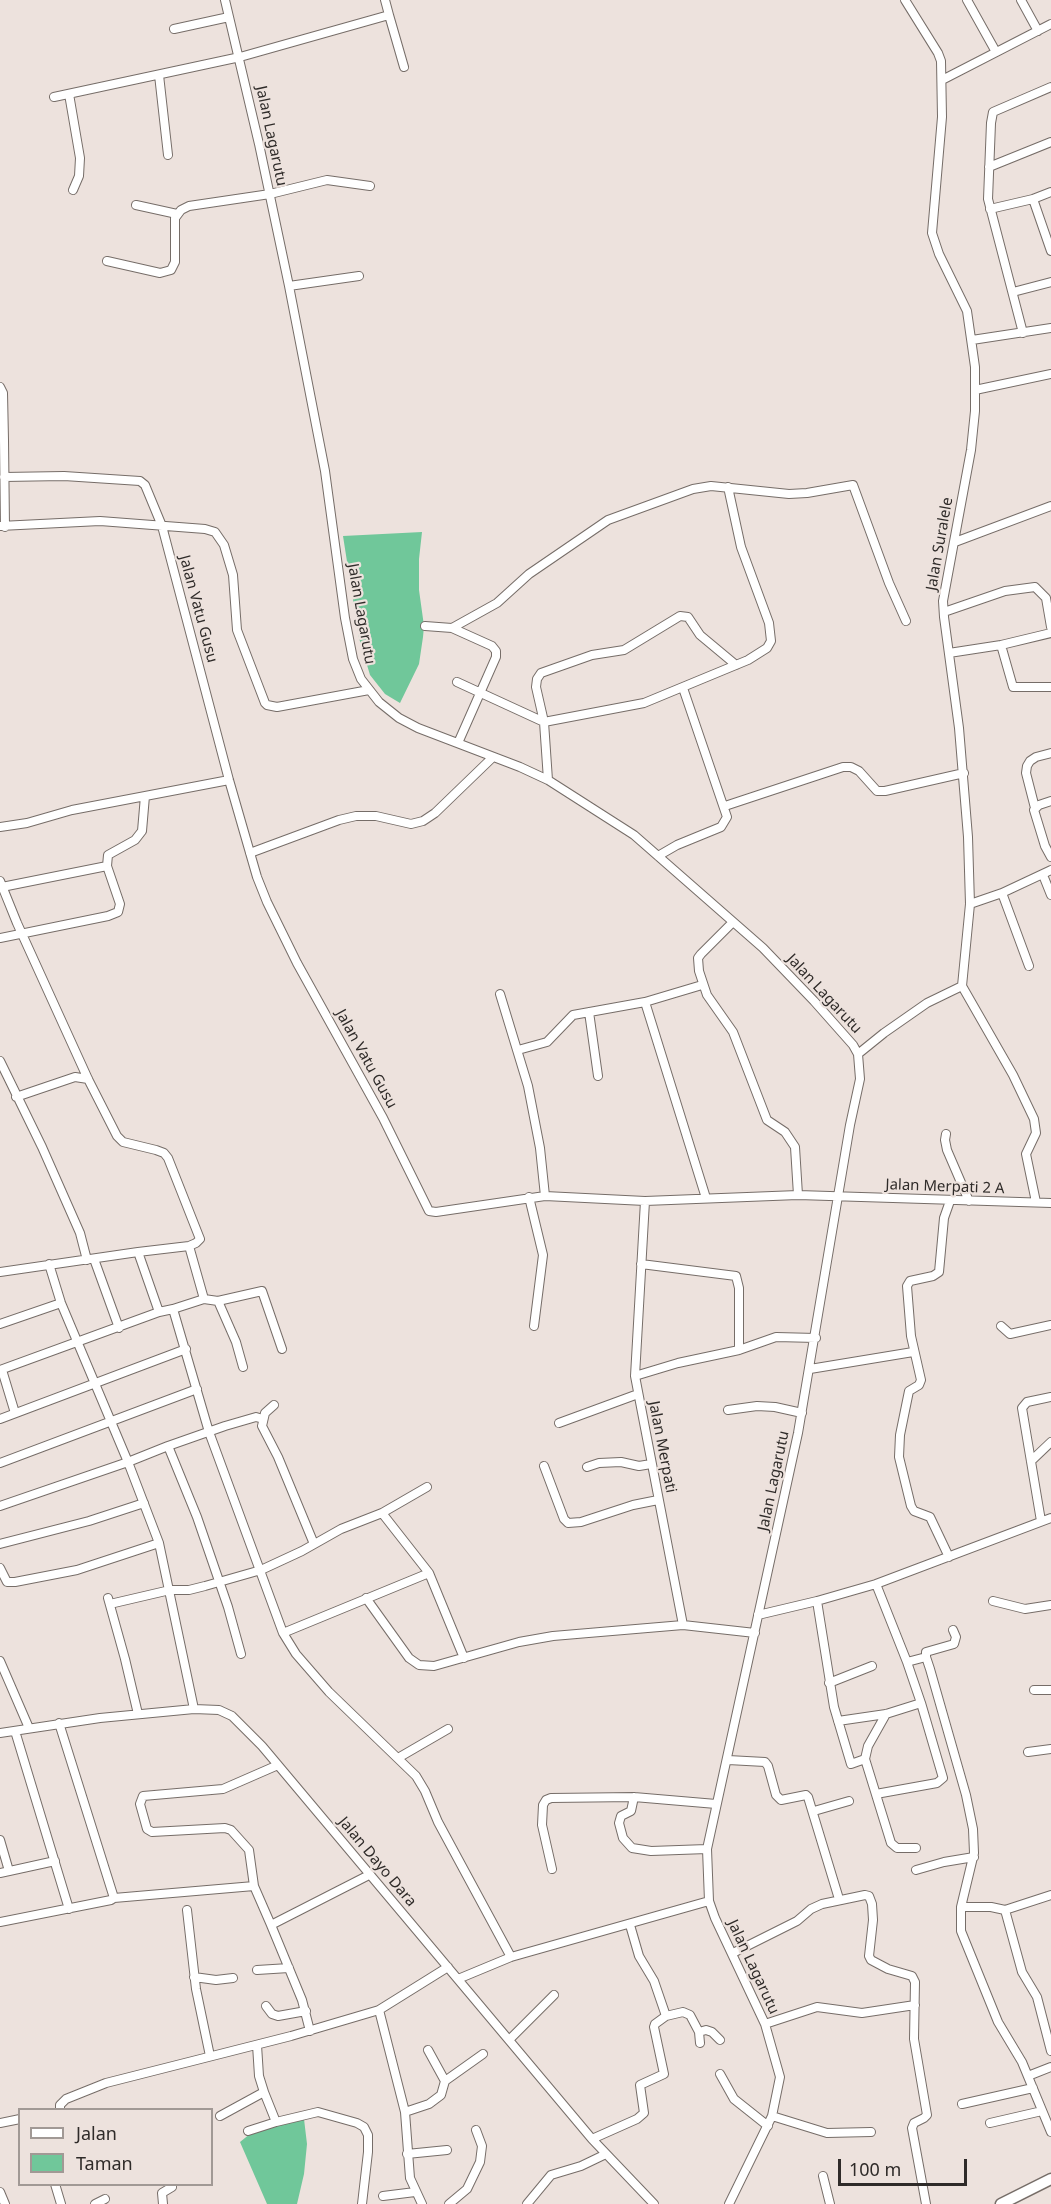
<!DOCTYPE html>
<style>
body{margin:0}
#map{position:relative;width:1051px;height:2204px;overflow:hidden;background:#ede2dd;font-family:"Noto Sans",sans-serif}
canvas{display:block}
.legend{position:absolute;left:18px;top:2108px;width:195px;height:78px;box-sizing:border-box;background:#ede2dd;border:2px solid #a19995;margin:0;padding:8px 10px;list-style:none;font-size:18px;color:#2f2b29}
.legend li{display:flex;align-items:center;gap:12px;height:30px}
.legend b{width:30px;border:2px solid #a19995}
.scale{position:absolute;left:838px;top:2159px;width:129px;height:27px;box-sizing:border-box;border:3px solid #2f2b29;border-top:0;padding-left:8px;font-size:18px;line-height:21px;white-space:nowrap;color:#2f2b29;-webkit-text-stroke:4px #ede2dd;paint-order:stroke}
</style>
<div id="map">
<canvas width="1051" height="2204"></canvas>
<ul class="legend">
<li><b style="height:8px;background:#fff"></b>Jalan</li>
<li><b style="height:16px;background:#70c79a"></b>Taman</li>
</ul>
<div class="scale">100 m</div>
</div>
<script>
const g = document.querySelector('canvas').getContext('2d');
g.lineJoin = 'round';
function paint(path, color) { g.fillStyle = color; g.fill(path, 'evenodd'); }
const shape = rows => new Path2D(rows.map(r => 'M' + r).join(''));
function strokePath(path, color, width, dash) { g.strokeStyle = color; g.lineWidth = width; g.lineCap = dash ? 'butt' : 'round'; g.setLineDash(dash || []); g.stroke(path); }
function label(font, color, halo, rows, align = 'center') {
  g.font = font + ' "Noto Sans",sans-serif'; g.lineWidth = 4.5; g.setLineDash([]); g.textBaseline = 'middle'; g.strokeStyle = halo; g.fillStyle = color; for (const [text, x, y, turn = 0] of rows) {
    g.save(); g.translate(x, y); g.rotate((+turn || 0) * Math.PI / 180); g.textAlign = isNaN(turn) ? turn : align; if (halo) g.strokeText(text, 0, 0); g.fillText(text, 0, 0); g.restore();
  }
}
paint(shape([
 [422,532,419,559,419,590,424,626,423,637,419,664,400,703,385,694,370,675,359,638,343,536],
 [304,2119,307,2144,304,2174,297,2204,267,2204,240,2142,266,2121]
]), '#70c79a');
const minor = shape([
 [225,0,259,144,289,286,325,471,345,618,353,659,361,679,379,702,399,718,418,728,520,767,548,780,634,835,763,948,814,1001,853,1045,858,1054,860,1079,850,1125,798,1433,707,1849,709,1901,715,1918,765,2024,780,2077,772,2116,729,2204],
 [905,0,938,53,941,61,942,117,932,233,939,254,967,311,975,367,975,411,971,450,943,601,944,617,959,728,968,837,970,904,962,986],
 [967,0,996,52],
 [1021,0,1038,31],
 [389,15,404,67],
 [174,29,229,17],
 [159,75,168,155],
 [942,80,1051,24],
 [69,94,80,158,79,176,73,190],
 [54,97,240,57,389,15,385,0],
 [989,167,1051,142],
 [1033,199,1051,251],
 [136,205,177,214],
 [990,209,1033,199,1051,192],
 [107,261,160,273,171,270,175,262,175,218,181,210,189,206,270,194,327,180,370,186],
 [289,286,359,276],
 [1013,292,1051,282],
 [1023,333,988,199,991,123,993,112,1051,87],
 [972,340,1051,328],
 [0,387,3,393,4,440,5,527],
 [975,390,1051,374],
 [4,477,64,476,140,481,145,485,162,526,229,780,257,877,267,902,297,963,383,1118,429,1211,436,1212,545,1196,645,1201,798,1195,1051,1203],
 [0,526,100,521,205,529,215,532,224,545,233,575,237,630,265,703,267,705,277,707,369,690],
 [955,542,1051,506],
 [944,612,1005,591,1035,587,1046,598,1051,627],
 [425,626,452,628,492,646,496,651,496,657,458,743],
 [452,628,497,603,529,574,608,520,693,489,711,486,789,494,807,493,853,485,889,583,906,621],
 [1001,645,1013,687,1051,687],
 [949,653,1001,645,1051,633],
 [457,682,544,722,644,703,748,660,767,648,771,641,769,623,741,547,728,487],
 [548,780,544,722,536,687,537,679,541,673,592,655,624,650,680,616,688,617,700,635,736,665],
 [1051,801,1039,805,1034,810,1045,846,1051,857],
 [725,806,843,767,851,767,859,771,877,791,885,791,964,773],
 [1035,808,1026,773,1027,766,1030,761,1036,757,1051,753],
 [0,827,27,823,72,810,229,780],
 [250,853,339,820,356,816,376,816,411,824,423,821,435,813,493,757],
 [658,856,677,845,721,827,727,817,683,688],
 [1043,875,1051,895],
 [0,881,17,923,88,1079,117,1136,123,1142,156,1150,164,1153,168,1158,200,1239,196,1243,189,1246,138,1252],
 [2,887,107,866],
 [1002,893,1029,966],
 [970,904,1002,893,1051,870],
 [733,922,701,954,698,958,699,971,707,995,733,1032,767,1120,785,1132,795,1147,798,1195],
 [0,938,108,916,118,912,120,904,107,866,108,855,135,840,142,831,145,796],
 [962,986,1013,1075,1034,1119,1036,1133,1026,1154,1036,1202],
 [500,994,528,1086,540,1148,545,1196],
 [645,1002,702,985],
 [589,1012,598,1076],
 [518,1050,547,1042,573,1015,645,1002,706,1198],
 [858,1054,884,1033,927,1003,962,986],
 [0,1061,42,1147,80,1233,87,1260],
 [16,1097,75,1077,88,1079],
 [946,1134,945,1140,947,1150,969,1201],
 [529,1197,543,1255,534,1326],
 [645,1201,635,1376,683,1625,755,1633],
 [189,1246,204,1299],
 [94,1259,119,1328],
 [49,1264,61,1303,128,1462,159,1543,194,1709],
 [641,1264,736,1276,739,1288,739,1350],
 [0,1272,138,1252,159,1312],
 [218,1301,262,1291,282,1349],
 [173,1309,204,1299,218,1301,236,1342,243,1367],
 [0,1324,61,1303],
 [1001,1326,1010,1334,1051,1325],
 [810,1369,913,1352],
 [0,1370,159,1312,173,1309,209,1432,283,1633,296,1654,329,1692,416,1776,425,1791,438,1822,511,1957],
 [2,1370,15,1413],
 [635,1376,678,1363,739,1350,776,1337,816,1338],
 [274,1405,265,1413,262,1426,278,1457,314,1544],
 [728,1410,757,1406,775,1407,802,1413],
 [0,1419,186,1349],
 [559,1423,638,1394],
 [168,1446,197,1517,228,1607,241,1654],
 [1031,1461,1051,1442],
 [0,1463,197,1389],
 [544,1466,564,1519,568,1523,581,1522,633,1505,658,1500],
 [587,1467,599,1463,621,1462,639,1466,651,1464],
 [0,1506,128,1462,168,1446,225,1426,256,1417,263,1419],
 [382,1513,429,1573,464,1658],
 [1041,1521,1022,1408,1027,1402,1051,1397],
 [0,1544,89,1521,144,1503],
 [949,1557,930,1517,914,1511,911,1506,899,1457,900,1435,909,1391,919,1385,921,1380,911,1336,907,1286,910,1281,933,1276,939,1272,944,1218,950,1201],
 [0,1568,7,1582,15,1582,77,1570,159,1543],
 [876,1584,907,1662,926,1657,930,1669,966,1795,973,1829,974,1853,961,1907,961,1931,998,2022,1022,2062,1051,2132],
 [108,1598,125,1659,138,1714],
 [366,1598,409,1658,419,1665,434,1666,519,1642,553,1636,683,1625],
 [817,1601,834,1707,851,1764,865,1759,868,1746,886,1714],
 [993,1601,1025,1609,1051,1605],
 [110,1604,170,1590,189,1590,205,1586,261,1570,302,1551,341,1529,382,1513,427,1487],
 [758,1615,817,1601,876,1584,1051,1518],
 [283,1633,429,1573],
 [926,1657,926,1652,954,1644,956,1637,953,1630],
 [0,1661,29,1728],
 [829,1683,872,1666],
 [1034,1690,1051,1690],
 [838,1721,886,1714,921,1703,907,1662],
 [15,1731,69,1909],
 [0,1733,100,1718,194,1709,219,1710,232,1716,262,1746,592,2139,654,2204],
 [1028,1752,1051,1749],
 [398,1758,448,1729],
 [865,1759,891,1843,897,1848,916,1848],
 [728,1760,765,1762,768,1766,776,1795,781,1800,806,1795,808,1797,839,1899],
 [278,1765,223,1789,143,1796,140,1804,147,1829,152,1832,225,1828,231,1830,249,1850,254,1886,271,1925,369,1875],
 [876,1794,937,1783,943,1778,921,1703],
 [634,1797,631,1811,621,1816,619,1823,623,1838,632,1848,651,1851,707,1849],
 [814,1811,849,1801],
 [0,1840,9,1871],
 [552,1869,542,1825,543,1805,546,1800,551,1798,634,1797,716,1804],
 [916,1870,944,1862,974,1857],
 [0,1873,55,1861],
 [114,1898,254,1886],
 [961,1907,991,1907,1005,1910,1051,1895],
 [187,1910,196,1989,210,2056],
 [1005,1910,1022,1972,1037,1997,1051,2051],
 [0,1922,111,1900,114,1898,59,1723],
 [271,1925,302,2000,310,2031],
 [630,1925,639,1956,654,1981,666,2016,683,2012,690,2015,699,2032,700,2043],
 [733,1953,797,1921,811,1909,822,1904,865,1895,869,1896,872,1904,873,1920,869,1956,871,1960,888,1969,912,1976,915,1982,914,2039,927,2115,924,2118,914,2123,912,2128,926,2204],
 [257,1970,289,1968],
 [194,1977,216,1980,233,1978],
 [458,1979,511,1957,709,1901],
 [266,2006,272,2014,278,2016,306,2011],
 [379,2010,405,2112,410,2178,422,2204],
 [765,2024,817,2007,862,2013,915,2005],
 [699,2032,706,2030,712,2032,720,2040],
 [509,2040,554,1995],
 [720,2074,734,2099,768,2126],
 [1028,2076,1051,2067],
 [445,2081,483,2054],
 [264,2092,276,2122,318,2112,357,2123,364,2127,368,2135,368,2152,362,2204],
 [962,2104,1033,2088],
 [60,2110,60,2105,66,2099,106,2083,291,2036,379,2010,448,1967],
 [405,2112,429,2104,441,2095,445,2081,428,2050],
 [220,2116,264,2092,259,2076,257,2045],
 [772,2116,827,2133,871,2132],
 [0,2123,20,2119],
 [990,2123,1042,2111],
 [248,2131,276,2122],
 [592,2139,637,2119,644,2113,640,2085,664,2074,654,2027,655,2024,666,2016],
 [407,2154,447,2150],
 [823,2176,830,2204],
 [55,2184,61,2204],
 [0,2192,5,2204],
 [383,2196,415,2192],
 [95,2204,105,2199],
 [163,2204,162,2193,172,2187],
 [449,2204,467,2189,480,2162,482,2146,476,2130],
 [527,2204,551,2175,581,2166,606,2154]
]);
const major = shape([
 [1001,2204,1051,2179]
]);
strokePath(minor, '#766d68', 10);
strokePath(major, '#766d68', 13);
strokePath(minor, '#fff', 8);
strokePath(major, '#fff', 10);
label('15px', '#2f2b29', '#ede2dd', [
 ["Jalan Lagarutu",271,136,78],
 ["Jalan Suralele",940,544,-80],
 ["Jalan Vatu Gusu",198,609,75],
 ["Jalan Lagarutu",361,614,80],
 ["Jalan Lagarutu",824,994,47],
 ["Jalan Vatu Gusu",366,1059,61],
 ["Jalan Merpati 2 A",945,1187,2],
 ["Jalan Merpati",662,1447,79],
 ["Jalan Lagarutu",774,1481,-78],
 ["Jalan Dayo Dara",377,1862,50],
 ["Jalan Lagarutu",753,1967,65]
]);
</script>
